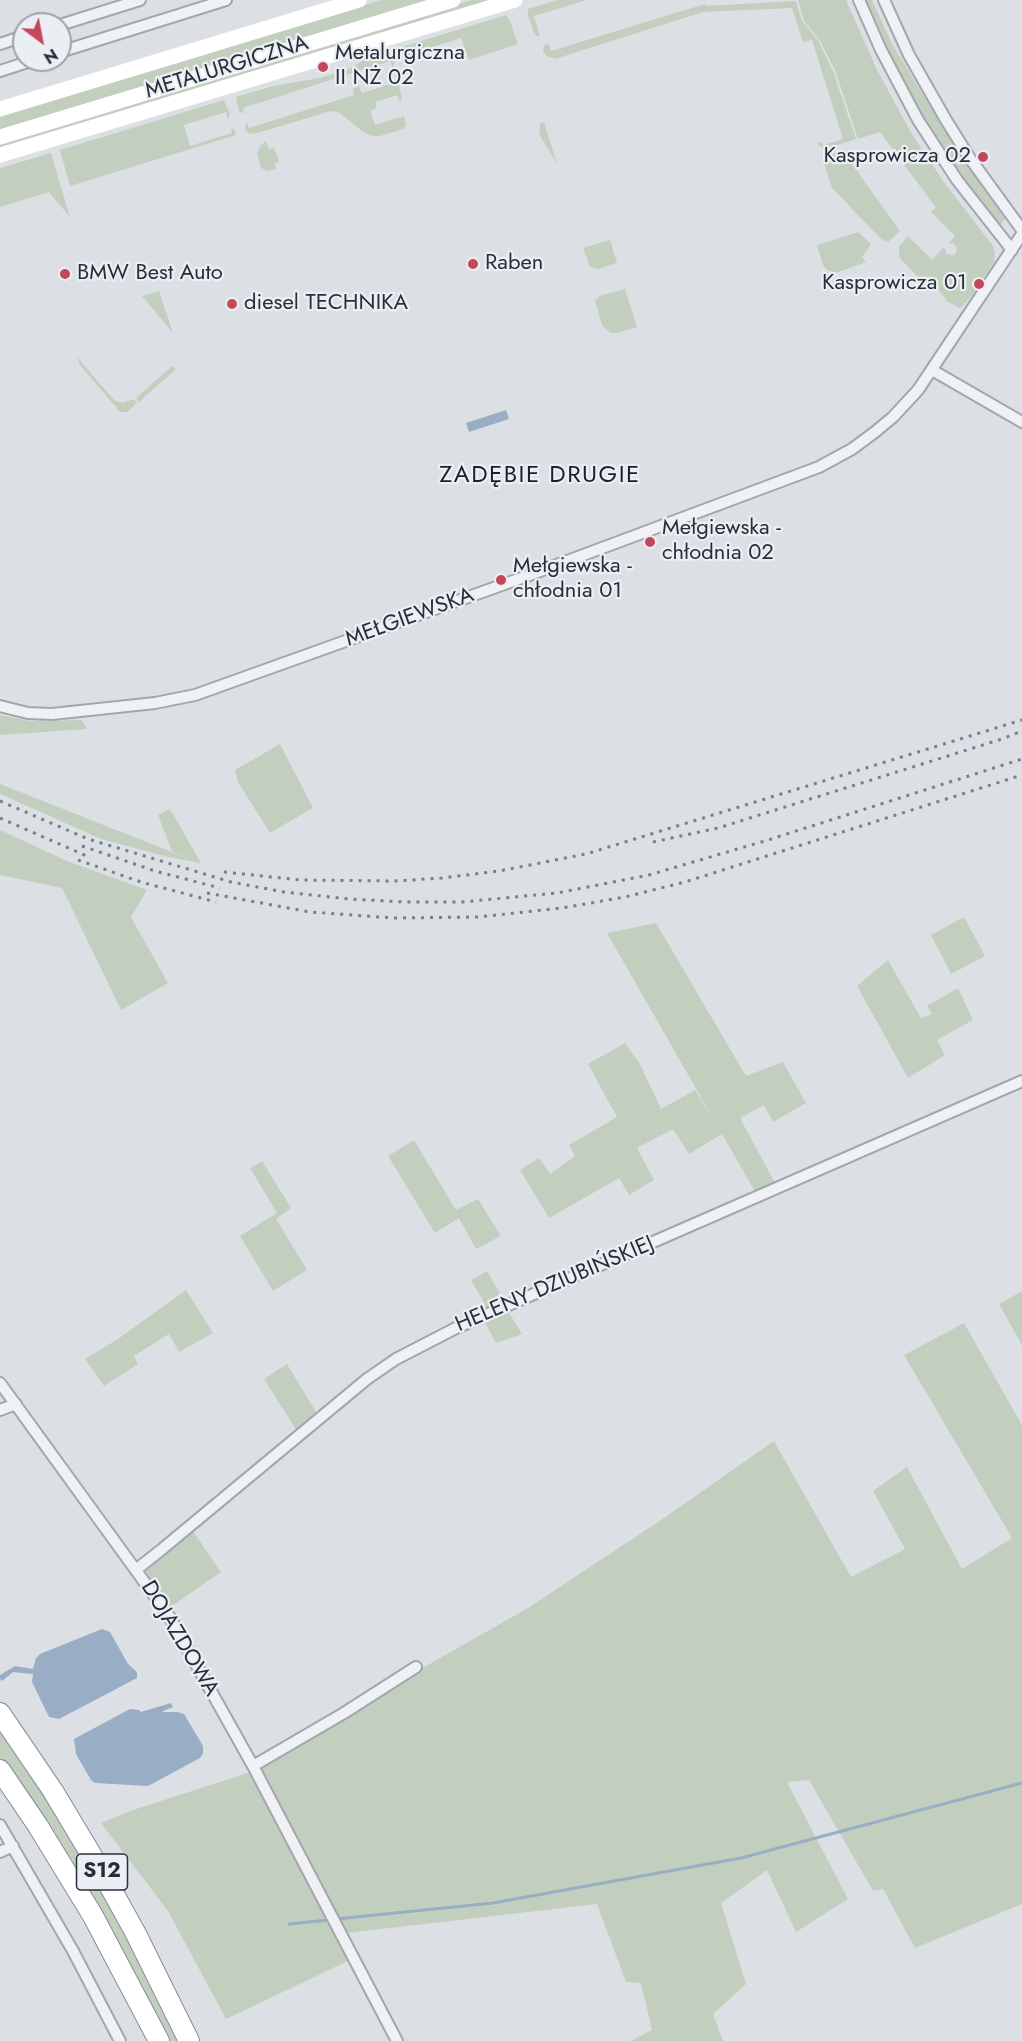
<!DOCTYPE html>
<meta charset="utf-8">
<style>
body{margin:0}
#map{position:relative;width:1022px;height:2041px;overflow:hidden;background:#dce0e5;font-family:Jost,sans-serif}
canvas{display:block}
.north{position:absolute;left:12px;top:12px;width:60px;height:60px;box-sizing:border-box;background:#ebeff3;border:2px solid #9da2a9;border-radius:50%;rotate:148deg;font-size:16px;font-weight:700;line-height:24px;text-align:center;color:#272e3b}
.north::after{content:'';display:block;margin:auto;width:21px;height:27px;background:#c44859;clip-path:polygon(50% 0,100% 100%,50% 72%,0 100%)}
</style>
<div id="map">
<canvas width="1022" height="2041"></canvas>
<div class="north">N</div>
</div>
<script>
const g = document.querySelector('canvas').getContext('2d');
g.lineJoin = 'round';
function paint(path, color) { g.fillStyle = color; g.fill(path, 'evenodd'); }
const shape = rows => new Path2D(rows.map(r => 'M' + r).join(''));
function strokePath(path, color, width, dash) { g.strokeStyle = color; g.lineWidth = width; g.lineCap = dash ? 'butt' : 'round'; g.setLineDash(dash || []); g.stroke(path); }
function label(font, color, halo, rows, align = 'center') {
  g.font = font + ' Jost,sans-serif'; g.lineWidth = 4.5; g.setLineDash([]); g.textBaseline = 'middle'; g.strokeStyle = halo; g.fillStyle = color; for (const [text, x, y, turn = 0] of rows) {
    g.save(); g.translate(x, y); g.rotate((+turn || 0) * Math.PI / 180); g.textAlign = isNaN(turn) ? turn : align; if (halo) g.strokeText(text, 0, 0); g.fillText(text, 0, 0); g.restore();
  }
}
paint(shape([
 [382,0,439,0,0,132,0,113],
 [472,0,493,0,0,149,0,142],
 [558,0,587,0,534,16,540,37,535,35,528,16,528,9],
 [798,0,846,0,877,70,913,136,944,182,993,246,995,253,994,262,971,297,960,308,948,302,934,284,917,276,899,257,899,246,908,236,932,260,944,247,947,254,952,255,956,253,957,248,954,244,949,243,955,236,931,212,936,208,880,132,858,139,835,70,819,39,804,21],
 [864,0,872,0,892,44,952,141,1007,215,999,227,970,188,921,115,884,46],
 [796,1,802,21,818,40,833,71,856,139,825,149,818,145,817,143,822,142,823,145,843,139,812,40,803,42,792,8,703,12,555,59,547,56,543,52,544,46,548,43,551,51,705,4,706,6],
 [506,15,510,21,518,44,469,60,461,38,411,54,412,61,409,62,404,58,405,46],
 [388,51,395,61,393,68,390,61,243,108,244,114,239,111,236,97,273,86,319,78,347,70,369,57],
 [395,75,397,76,402,99,400,101,397,95,375,102,377,108,370,111,375,125,404,116,406,125,403,129,380,136,372,136,363,132,340,113,331,111,254,134,248,133,245,129,247,122,249,128,354,95,353,89,359,86,362,93,397,82],
 [224,100,230,114,228,119,226,112,184,125,190,146,232,133,231,127,234,129,236,135,70,186,60,150],
 [544,122,557,164,539,134,540,124],
 [266,141,269,149,274,148,279,162,274,164,276,169,268,171,261,168,257,154,260,146],
 [842,150,900,231,888,242,881,239,832,188,823,160,825,157],
 [51,153,70,217,49,192,0,207,0,168],
 [858,232,871,244,862,257,866,262,836,273,827,270,823,265,817,245],
 [610,240,617,263,598,269,590,267,583,248],
 [625,289,637,327,617,333,610,333,602,325,595,301,599,296],
 [159,291,173,333,142,296],
 [76,356,114,400,123,403,134,399,137,403,127,412,120,412,80,365],
 [172,366,176,369,139,402,136,398],
 [0,715,31,721,82,720,87,729,0,735],
 [280,744,313,808,270,833,238,782,235,770],
 [0,784,187,858,172,851,158,815,170,809,201,863,168,857,101,839,0,794],
 [0,830,67,861,147,890,131,917,168,983,121,1010,62,888,0,875],
 [964,917,985,956,951,974,931,935],
 [656,923,746,1076,783,1062,806,1103,773,1122,764,1105,740,1118,776,1185,757,1195,722,1134,689,1154,673,1129,637,1148,654,1180,629,1195,619,1178,549,1218,520,1170,539,1158,550,1174,575,1156,569,1145,617,1117,588,1064,625,1043,640,1064,661,1109,695,1090,714,1120,607,933],
 [888,960,921,1018,932,1014,927,1006,958,988,973,1020,937,1040,945,1055,908,1078,857,986],
 [414,1140,456,1210,478,1199,501,1236,476,1249,459,1218,435,1233,388,1156],
 [262,1161,291,1208,276,1219,307,1270,273,1291,240,1236,277,1213,250,1168],
 [487,1271,504,1301,488,1310,471,1280],
 [186,1290,213,1333,179,1352,169,1334,134,1356,138,1364,104,1386,85,1359,118,1339],
 [1022,1291,1022,1345,999,1304],
 [508,1311,522,1334,496,1343,484,1321],
 [964,1323,1022,1425,1022,1904,915,1948,883,1889,873,1891,809,1780,787,1782,848,1899,796,1932,767,1870,721,1903,746,1984,713,2014,723,2041,631,2041,652,2030,641,1983,626,1982,597,1904,347,1933,339,1936,350,1960,226,2019,168,1911,101,1823,133,1810,263,1768,405,1678,528,1608,664,1518,774,1441,851,1577,905,1549,873,1491,907,1467,962,1569,1012,1538,904,1355],
 [287,1364,316,1412,297,1431,264,1379],
 [192,1530,221,1572,169,1608,149,1580,146,1572,151,1563],
 [0,1724,101,1883,183,2041,164,2041,12,1776,0,1759]
]), '#c2cfbe');
paint(shape([
 [506,410,509,419,469,432,466,423],
 [102,1629,110,1632,128,1664,137,1672,137,1678,59,1719,49,1717,32,1682,33,1674,13,1672,2,1681,0,1679,0,1675,15,1666,33,1669,36,1658,40,1654],
 [171,1703,173,1707,163,1711,163,1712,178,1712,184,1714,203,1746,203,1754,200,1758,148,1786,95,1783,91,1780,76,1754,74,1739,130,1709,139,1710,141,1712]
]), '#99adc4');
strokePath(shape([
 [336,1919,493,1903,741,1858,1022,1783],
 [289,1924,329,1920]
]), '#99adc4', 3);
const minor = shape([
 [859,0,881,50,918,120,957,180,1012,250],
 [884,0,909,55,946,120,969,157,1022,230],
 [60,25,140,0],
 [0,44,24,36],
 [60,52,226,0],
 [0,71,34,60],
 [932,370,1022,422],
 [0,706,28,713,52,714,155,703,195,695,527,576,819,467,852,449,875,432,893,417,918,390,1022,234],
 [0,1383,169,1616,253,1766,397,2041],
 [0,1410,16,1404],
 [137,1569,161,1550,367,1379,396,1359,456,1328,1022,1081],
 [253,1766,344,1713,416,1667],
 [0,1825,73,1951,120,2041],
 [0,1852,13,1846]
]);
const motorway = shape([
 [0,1713,53,1791,104,1876,135,1932,189,2041],
 [0,1770,38,1826,93,1916,159,2041]
]);
strokePath(minor, '#a2a7af', 14);
strokePath(motorway, '#858d9b', 22);
strokePath(minor, '#eff1f4', 10);
strokePath(shape([
 [0,109,359,0],
 [0,137,453,0],
 [0,155,515,0]
]), '#fff', 15);
strokePath(motorway, '#fff', 20);
strokePath(shape([
 [0,801,88,839,231,882,284,892,349,899,405,902,462,902,557,893,649,875,768,840,1022,759],
 [0,818,89,857],
 [653,842,718,828,1002,739,1022,731],
 [82,846,155,871,220,888],
 [78,860,141,882,216,902],
 [224,872,301,880,395,881,442,878,499,871,586,854,1022,720],
 [207,893,310,912,394,918,478,917,562,908,625,897,685,882,1022,775]
]), '#777f8e', 3, [3, 6]);
for (const [x, y, r, color] of [
 [323,67,6,"#c44859"],
 [983,157,6,"#c44859"],
 [473,264,6,"#c44859"],
 [65,274,6,"#c44859"],
 [979,284,6,"#c44859"],
 [232,304,6,"#c44859"],
 [650,542,6,"#c44859"],
 [501,580,6,"#c44859"]
]) { const dot = new Path2D(); dot.arc(x, y, r, 0, 2 * Math.PI); g.fillStyle = color; g.fill(dot); strokePath(dot, '#ebeff3', 2); }
for (const [x, y, w] of [
 [102,1872,51]
]) { const box = new Path2D(); box.roundRect(x - w / 2, y - 18, w, 36, 4.5); g.fillStyle = '#ebeff3'; g.fill(box); strokePath(box, '#272e3b', 1.5); }
label('bold 21px', '#272e3b', null, [
 ["S12",102,1872]
]);
label('22px', '#272e3b', '#ebeff3', [
 ["Metalurgiczna",335,54],
 ["II NŻ 02",335,79],
 ["Kasprowicza 02",971,157,"right"],
 ["Raben",485,264],
 ["BMW Best Auto",77,274],
 ["Kasprowicza 01",967,284,"right"],
 ["diesel TECHNIKA",244,304],
 ["Mełgiewska -",662,529],
 ["chłodnia 02",662,554],
 ["Mełgiewska -",513,567],
 ["chłodnia 01",513,592]
], 'left');
label('22px', '#272e3b', '#ebeff3', [
 ["METALURGICZNA",227,68,-17],
 ["MEŁGIEWSKA",410,618,-20],
 ["HELENY DZIUBIŃSKIEJ",555,1285,-23],
 ["DOJAZDOWA",179,1639,59]
]);
g.letterSpacing = '1.5px';
label('24px', '#191f2b', '#ebeff3', [
 ["ZADĘBIE DRUGIE",540,476]
]);
g.letterSpacing = '0px';
</script>
